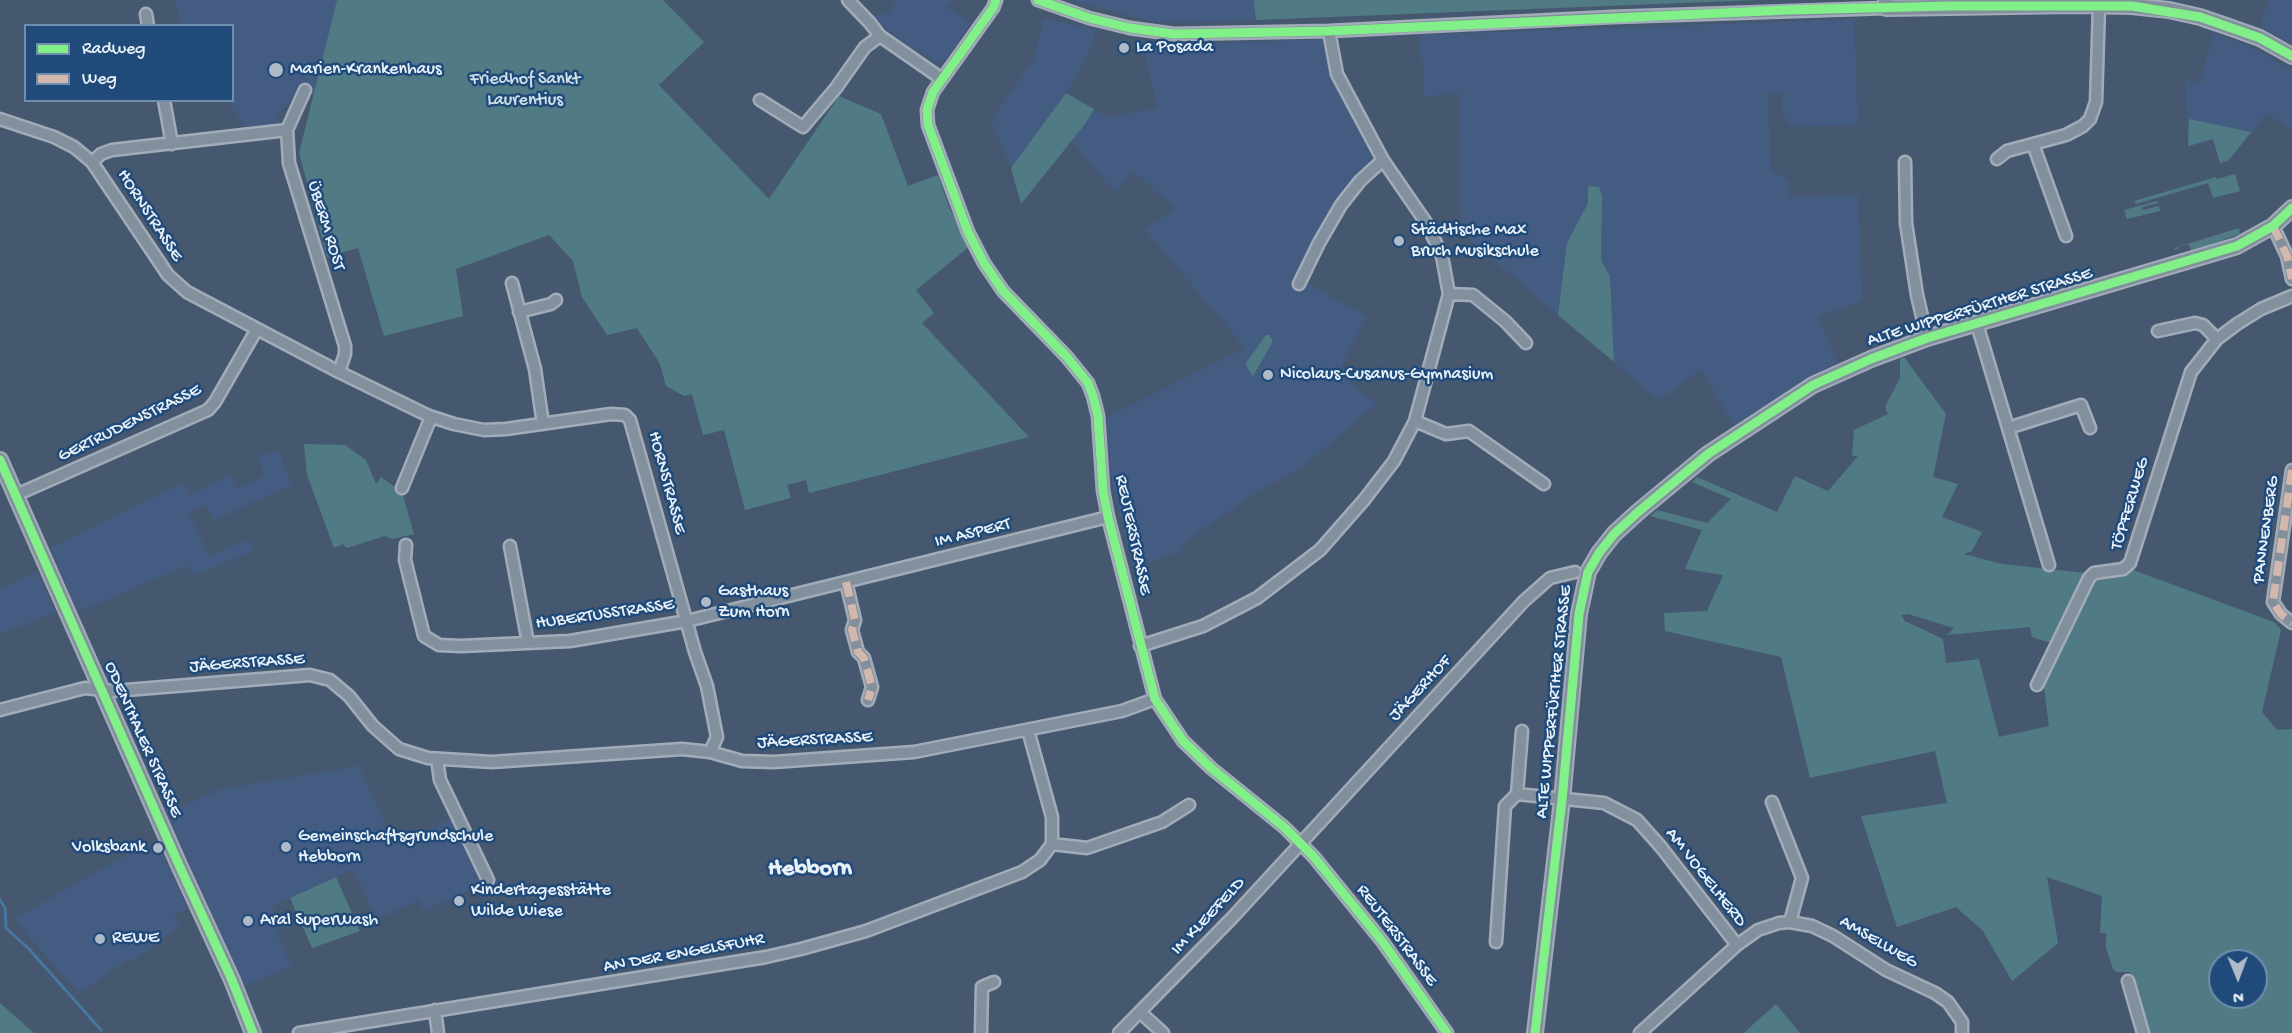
<!DOCTYPE html>
<meta charset="utf-8">
<style>
body{margin:0}
#map{position:relative;width:2292px;height:1033px;overflow:hidden;background:#46586f;font-family:"Gochi Hand",sans-serif}
canvas{display:block}
.legend{position:absolute;left:24px;top:24px;width:210px;height:78px;box-sizing:border-box;background:#1f4a7a;border:2px solid #6f8dac;margin:0;padding:8px 10px;list-style:none;font-size:18px;color:#e8f1f8}
.legend li{display:flex;align-items:center;gap:12px;height:30px}
.legend b{width:30px;border:2px solid #6f8dac}
.north{position:absolute;left:2208px;top:949px;width:60px;height:60px;box-sizing:border-box;background:#1f4a7a;border:2px solid #6f8dac;border-radius:50%;rotate:179deg;font-size:16px;font-weight:700;line-height:24px;text-align:center;color:#e8f1f8}
.north::after{content:'';display:block;margin:auto;width:21px;height:27px;background:#afbbc8;clip-path:polygon(50% 0,100% 100%,50% 72%,0 100%)}
</style>
<div id="map">
<canvas width="2292" height="1033"></canvas>
<ul class="legend">
<li><b style="height:8px;background:#82f089"></b>Radweg</li>
<li><b style="height:8px;background:#d1b7ad"></b>Weg</li>
</ul>
<div class="north">N</div>
</div>
<script>
const g = document.querySelector('canvas').getContext('2d');
g.lineJoin = 'round';
function paint(path, color) { g.fillStyle = color; g.fill(path, 'evenodd'); }
const shape = rows => new Path2D(rows.map(r => 'M' + r).join(''));
function strokePath(path, color, width, dash) { g.strokeStyle = color; g.lineWidth = width; g.lineCap = dash ? 'butt' : 'round'; g.setLineDash(dash || []); g.stroke(path); }
function label(font, color, halo, rows, align = 'center') {
  g.font = font + ' "Gochi Hand",sans-serif'; g.lineWidth = 5; g.setLineDash([]); g.textBaseline = 'middle'; g.strokeStyle = halo; g.fillStyle = color; for (const [text, x, y, turn = 0] of rows) {
    g.save(); g.translate(x, y); g.rotate((+turn || 0) * Math.PI / 180); g.textAlign = isNaN(turn) ? turn : align; if (halo) g.strokeText(text, 0, 0); g.fillText(text, 0, 0); g.restore();
  }
}
paint(shape([
 [174,0,337,0,314,94,307,93,286,105,272,126,246,128,228,101,232,100,232,26,182,25],
 [897,0,954,0,947,7,971,23,945,60,935,63,900,40,871,16,889,12],
 [1071,0,1254,0,1256,20,1180,23,1148,21],
 [2269,0,2292,0,2292,44,2260,26],
 [1044,18,1096,30,1093,44,1069,89,1011,168,991,120,1033,61],
 [1854,19,1858,125,1791,127,1783,115,1782,93,1768,94,1771,170,1788,180,1789,197,1858,195,1862,301,1818,317,1838,363,1812,376,1733,426,1702,369,1659,400,1614,362,1610,276,1601,260,1602,196,1589,187,1588,203,1568,243,1558,315,1461,232,1460,94,1424,96,1423,62,1420,56,1420,35],
 [2214,33,2250,47,2292,70,2292,130,2267,113,2229,161,2221,164,2214,140,2188,147,2185,80,2199,84],
 [1322,39,1327,45,1329,68,1334,85,1374,155,1374,163,1350,185,1333,208,1293,281,1304,287,1306,283,1367,316,1339,371,1363,394,1378,403,1302,467,1252,495,1182,544,1185,549,1155,561,1133,567,1112,483,1106,418,1245,348,1145,229,1175,208,1133,171,1115,193,1072,141,1094,109,1111,118,1157,107,1142,41,1171,45],
 [279,451,291,485,214,520,206,504,188,512,209,556,249,539,253,551,193,576,187,565,78,612,50,548,183,483,189,496,230,475,237,489,264,476,258,456],
 [37,571,56,612,0,634,0,590],
 [359,766,395,845,451,819,482,884,424,911,419,900,377,919,353,869,272,906,283,930,277,933,291,966,244,986,167,813,221,789],
 [140,847,144,856,160,848,188,909,174,915,180,928,130,962,128,959,79,994,14,919]
]), '#445c81');
paint(shape([
 [337,0,663,0,704,42,659,85,769,199,839,96,881,114,908,186,938,175,949,207,969,247,916,290,934,313,922,323,1029,437,809,493,806,480,787,485,791,498,745,510,724,430,703,435,692,394,684,396,666,386,660,364,637,328,607,335,582,297,573,261,549,235,456,269,463,316,384,336,358,248,327,257,299,153],
 [1254,0,1757,0,1256,20],
 [1066,93,1094,109,1085,124,1021,204,1011,168],
 [2189,119,2251,132,2229,160,2220,163,2213,139,2188,146],
 [2235,174,2240,191,2213,198,2208,183,2136,204,2134,201,2216,177,2217,179],
 [1588,186,1599,187,1602,196,1601,260,1610,276,1614,362,1558,315,1567,243,1588,203],
 [2157,201,2158,203,2142,207,2143,210,2159,206,2160,211,2127,219,2124,210],
 [2239,228,2240,234,2206,246,2191,250,2189,244,2178,247,2178,249,2175,250,2174,248],
 [1266,335,1269,335,1273,341,1253,376,1247,368,1246,363],
 [1904,357,1946,414,1933,477,1958,484,1942,517,1982,532,1972,551,1964,554,2002,564,2095,574,2133,570,2274,622,2281,630,2262,712,2277,730,2292,729,2292,1033,2146,1033,2130,972,2117,972,2113,969,2106,948,2106,933,2100,933,2102,896,2047,877,2058,943,2012,981,1983,931,1956,907,1897,927,1861,816,1947,803,1935,751,1810,778,1781,657,1665,631,1664,613,1707,611,1723,575,1685,569,1702,530,1650,516,1657,510,1707,523,1731,499,1692,482,1697,477,1777,512,1795,476,1828,491,1858,456,1852,456,1854,430,1888,414,1885,407,1900,378,1900,359],
 [1908,614,1954,628,1947,635,2030,627,2032,637,2054,644,2034,688,2044,688,2049,726,1999,737,1979,659,1946,663,1943,639,1905,621,1901,615],
 [2220,961,2256,961,2256,997,2220,997],
 [304,444,345,445,366,460,376,484,381,477,402,492,414,534,393,539,385,536,347,548,343,544,334,548,307,475],
 [336,877,360,931,312,948,290,898],
 [0,1003,34,1033,0,1033],
 [1776,1004,1800,1033,1744,1033,1759,1019]
]), '#507b85');
strokePath(shape([
 [0,900,5,908,6,928,28,948,101,1030]
]), '#46779e', 3);
const minor = shape([
 [848,0,870,23,880,36],
 [996,0,993,8,933,92,927,110,928,125,968,232,984,263,1003,291,1066,356,1088,383,1093,396,1098,416,1103,490,1108,517,1155,699,1183,741,1211,768,1284,827,1314,857,1382,941,1447,1033],
 [1038,0,1089,18,1130,28,1174,34,1329,31,1612,17,1886,8],
 [146,14,148,26],
 [305,90,287,130,289,163,345,346,345,354,339,372],
 [164,100,172,144],
 [760,100,803,127,836,88,865,47,880,36,942,79],
 [0,119,54,137,74,147,92,162,168,275,187,292,339,372,429,416,454,424,484,430,506,429,611,414,625,415,630,420,695,652,707,686,717,737,710,752],
 [2033,144,2066,236],
 [1997,159,2007,151,2066,135,2083,126,2090,119,2096,102,2099,6],
 [92,162,101,154,112,150,287,130],
 [1905,162,1906,223,1917,295,1927,338],
 [2273,226,2287,256,2292,279],
 [512,283,535,369,543,424],
 [1299,284,1319,243,1341,205,1360,181,1383,160],
 [1449,294,1473,295,1505,321,1526,343],
 [519,312,551,304,556,300],
 [1977,324,2049,565],
 [2158,331,2195,323,2203,325,2217,339],
 [1415,421,1446,434,1469,431,1544,484],
 [2008,428,2081,405,2090,428],
 [2292,470,2273,602,2281,614,2292,623],
 [402,488,431,417],
 [16,495,208,410,215,402,257,329],
 [406,545,405,560,424,636,439,645,461,646,570,641,687,621,1108,517],
 [510,546,528,643],
 [846,582,855,620,852,630,858,652,864,658,872,687,868,700],
 [1140,646,1203,626,1257,598,1320,550,1364,500,1394,461,1415,421,1449,294,1442,256,1427,224,1383,160,1337,74,1329,31],
 [2037,685,2089,578,2094,573,2123,569,2130,563,2191,372,2217,339,2237,324,2261,309,2292,296],
 [0,710,85,688,114,691,310,675,330,680,349,696,373,726,399,749,428,758,492,762,682,749,710,752,742,761,774,762,914,752,1122,711,1155,699],
 [1028,730,1052,817,1052,844],
 [437,759,440,780,488,880],
 [1517,794,1604,803,1637,820,1661,847,1737,945,1640,1033],
 [1772,802,1802,878,1790,922],
 [1496,942,1505,806,1517,794,1522,731],
 [1737,945,1758,930,1779,923,1790,922,1812,926,1833,936,1886,970,1935,993,1948,1002,1962,1022,1962,1033],
 [2128,981,2143,1033],
 [435,1010,438,1033],
 [1140,1012,1163,1033],
 [299,1033,766,957,801,949,866,931,1022,872,1040,860,1052,844,1087,848,1162,822,1189,805],
 [981,1033,982,987,994,982],
 [1119,1033,1232,918,1524,601,1550,578,1575,572]
]);
const major = shape([
 [1886,0,1886,8,2075,5,2132,6,2169,10,2200,17,2232,28,2260,38,2292,56],
 [0,460,179,865,232,980,253,1033],
 [1535,1033,1562,800,1579,614,1588,572,1599,553,1614,534,1638,512,1708,454,1813,385,1871,359,1927,338,2237,246,2273,226,2292,208]
]);
strokePath(minor, '#a2acb8', 15);
strokePath(major, '#a2acb8', 18);
strokePath(minor, '#828f9c', 10);
strokePath(major, '#828f9c', 14);
strokePath(shape([
 [2273,226,2287,256,2292,279],
 [2292,470,2273,602,2281,614,2292,623],
 [846,582,855,620,852,630,858,652,864,658,872,687,868,700]
]), '#d1b7ad', 8, [15, 8]);
strokePath(shape([
 [996,0,993,8,933,92,927,110,928,125,968,232,984,263,1003,291,1066,356,1088,383,1093,396,1098,416,1103,490,1108,517,1155,699,1183,741,1211,768,1284,827,1314,857,1382,941,1447,1033],
 [1038,0,1089,18,1130,28,1174,34,1329,31,1788,10,1949,6,2132,6,2200,17,2260,38,2292,56],
 [0,460,179,865,232,980,253,1033],
 [1535,1033,1562,800,1579,614,1588,572,1599,553,1614,534,1638,512,1708,454,1813,385,1871,359,1927,338,2237,246,2273,226,2292,208]
]), '#82f089', 9);
for (const [x, y, r, color] of [
 [1124,48,6,"#afbbc8"],
 [276,70,8,"#afbbc8"],
 [1399,241,6,"#afbbc8"],
 [1268,375,6,"#afbbc8"],
 [706,602,6,"#afbbc8"],
 [286,847,6,"#afbbc8"],
 [158,848,6,"#afbbc8"],
 [459,901,6,"#afbbc8"],
 [248,921,6,"#afbbc8"],
 [100,939,6,"#afbbc8"]
]) { const dot = new Path2D(); dot.arc(x, y, r, 0, 2 * Math.PI); g.fillStyle = color; g.fill(dot); strokePath(dot, '#1f4a7a', 2); }
label('18px', '#e8f1f8', '#1f4a7a', [
 ["La Posada",1136,48],
 ["Marien-Krankenhaus",290,70],
 ["Städtische Max",1411,231],
 ["Bruch Musikschule",1411,252],
 ["Nicolaus-Cusanus-Gymnasium",1280,375],
 ["Gasthaus",718,592],
 ["Zum Horn",718,613],
 ["Gemeinschaftsgrundschule",298,837],
 ["Hebborn",298,858],
 ["Volksbank",146,848,"right"],
 ["Kindertagesstätte",471,891],
 ["Wilde Wiese",471,912],
 ["Aral SuperWash",260,921],
 ["REWE",112,939]
], 'left');
label('18px', '#d2e0e7', '#1f4a7a', [
 ["Friedhof Sankt",525,80],
 ["Laurentius",525,101]
]);
label('18px', '#e8f1f8', '#1f4a7a', [
 ["HORNSTRASSE",149,216,57],
 ["ÜBERM ROST",325,226,73],
 ["ALTE WIPPERFÜRTHER STRASSE",1980,308,-17],
 ["GERTRUDENSTRASSE",130,424,-26],
 ["HORNSTRASSE",666,483,75],
 ["TÖPFERWEG",2131,504,-73],
 ["PANNENBERG",2267,530,-82],
 ["IM ASPERT",973,534,-14],
 ["REUTERSTRASSE",1132,535,78],
 ["HUBERTUSSTRASSE",605,615,-8],
 ["JÄGERSTRASSE",247,664,-4],
 ["JÄGERHOF",1421,689,-47],
 ["ALTE WIPPERFÜRTHER STRASSE",1555,702,-84],
 ["ODENTHALER STRASSE",142,740,66],
 ["JÄGERSTRASSE",815,741,-3],
 ["AM VOGELHERD",1705,878,52],
 ["IM KLEEFELD",1209,917,-47],
 ["REUTERSTRASSE",1396,936,53],
 ["AMSELWEG",1878,943,30],
 ["AN DER ENGELSFUHR",684,954,-10]
]);
label('bold 24px', '#e8f1f8', '#1f4a7a', [
 ["Hebborn",810,870]
]);
</script>
